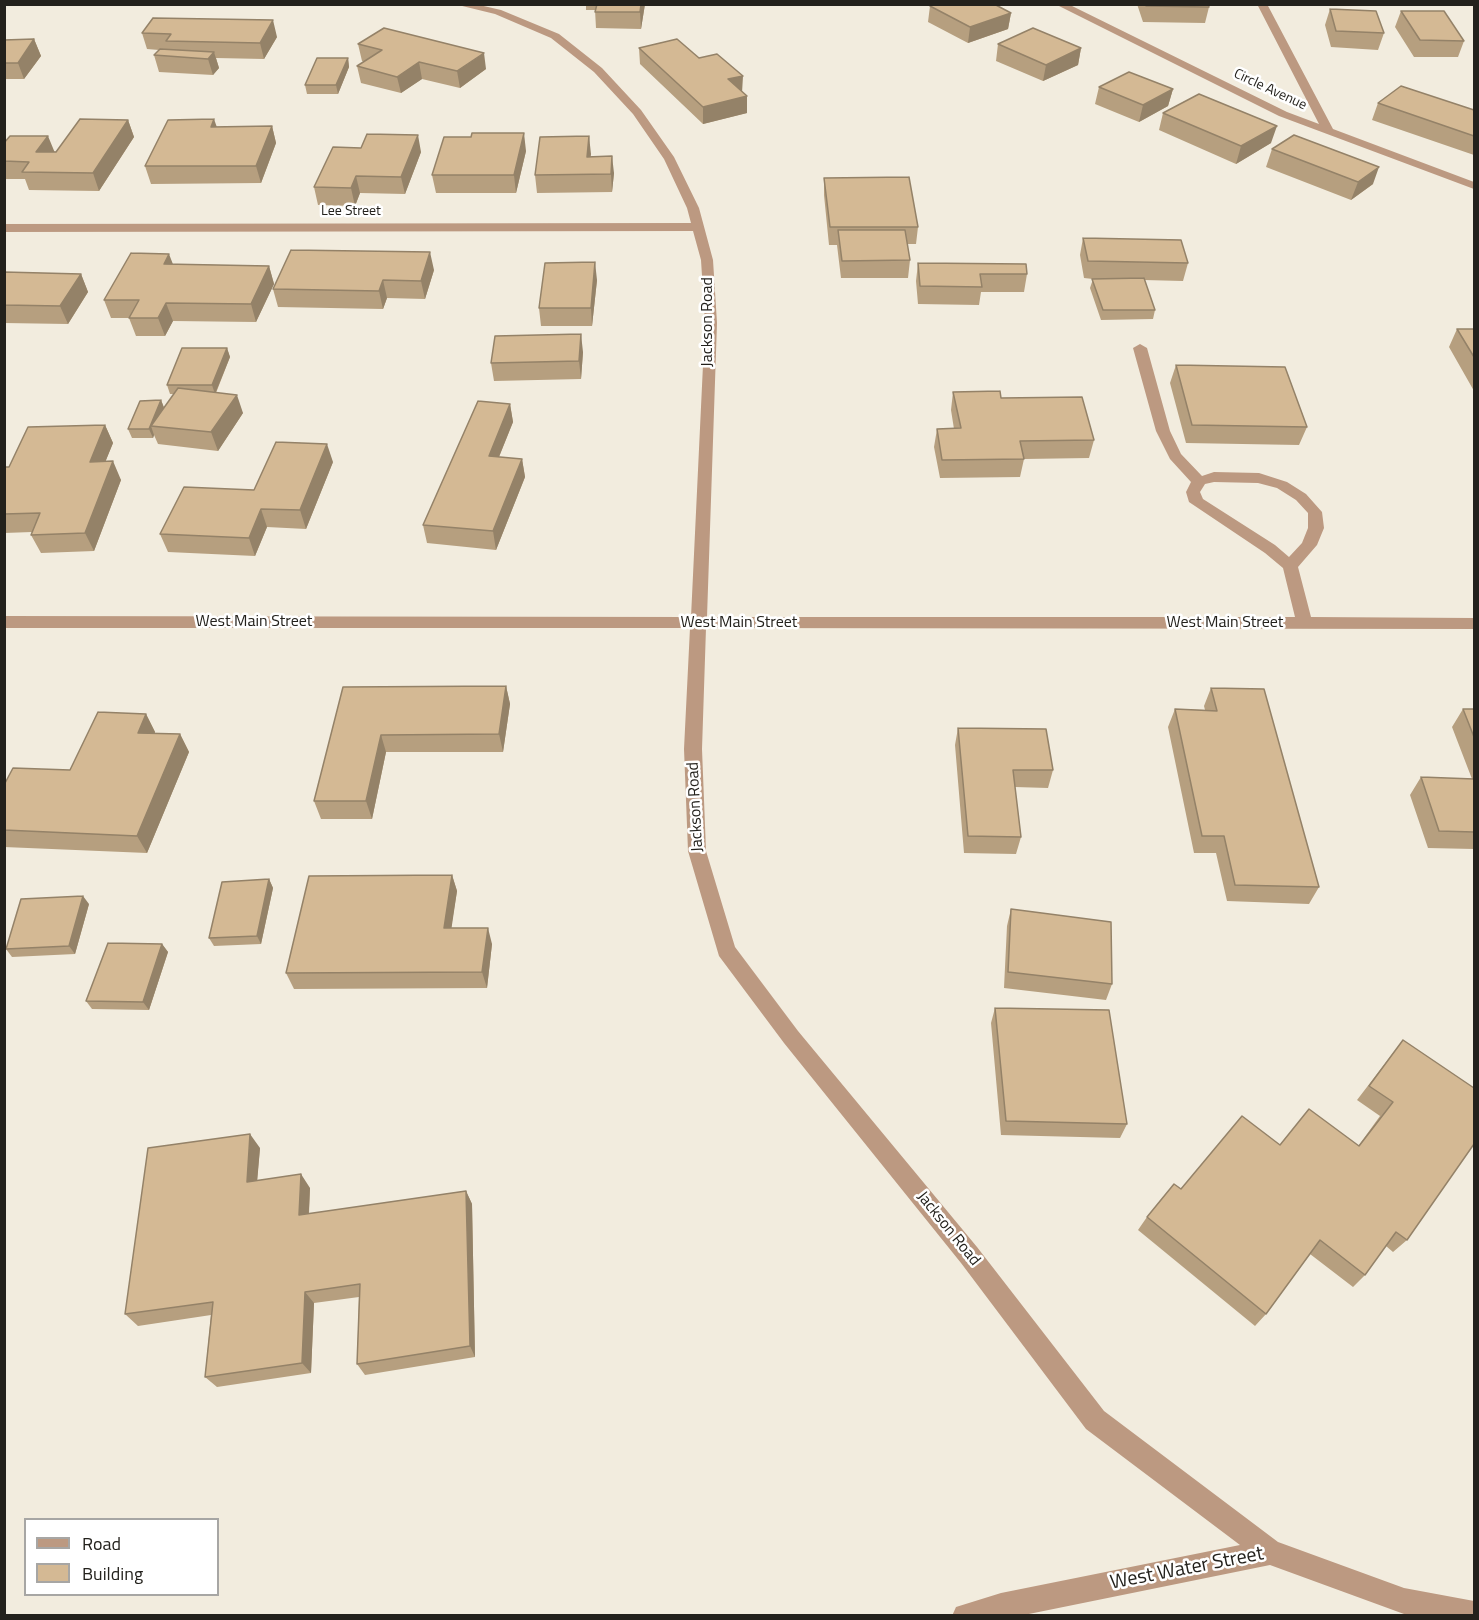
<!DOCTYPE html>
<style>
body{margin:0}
#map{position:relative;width:1479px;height:1620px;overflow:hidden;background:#f2ecde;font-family:"Titillium Web",sans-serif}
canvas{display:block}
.frame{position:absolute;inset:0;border:6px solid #23211c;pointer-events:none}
.legend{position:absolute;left:24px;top:1518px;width:195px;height:78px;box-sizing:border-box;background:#fff;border:2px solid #a7a6a4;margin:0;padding:8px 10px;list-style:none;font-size:18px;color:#23211c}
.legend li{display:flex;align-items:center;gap:12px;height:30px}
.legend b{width:30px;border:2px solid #a7a6a4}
</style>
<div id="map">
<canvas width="1479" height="1620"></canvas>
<div class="frame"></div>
<ul class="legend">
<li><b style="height:8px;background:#bc9981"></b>Road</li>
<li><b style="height:16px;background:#d4b994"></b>Building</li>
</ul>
</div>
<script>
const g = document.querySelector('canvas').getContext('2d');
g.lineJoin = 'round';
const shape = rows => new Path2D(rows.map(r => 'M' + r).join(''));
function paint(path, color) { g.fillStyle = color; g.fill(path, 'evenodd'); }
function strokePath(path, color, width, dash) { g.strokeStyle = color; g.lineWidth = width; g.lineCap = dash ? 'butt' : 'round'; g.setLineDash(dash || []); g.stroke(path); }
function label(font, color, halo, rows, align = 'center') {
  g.font = font + ' "Titillium Web",sans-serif'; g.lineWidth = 5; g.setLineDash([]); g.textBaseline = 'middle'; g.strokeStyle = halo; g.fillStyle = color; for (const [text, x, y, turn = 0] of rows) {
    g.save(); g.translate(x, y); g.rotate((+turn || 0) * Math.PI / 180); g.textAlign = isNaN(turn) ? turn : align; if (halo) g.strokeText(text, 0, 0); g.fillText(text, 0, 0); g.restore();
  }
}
paint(shape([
 [454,4,475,4,501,10,559,34,602,68,641,110,674,157,699,208,713,260,717,323,707,617,1295,617,1283,568,1265,553,1189,502,1186,492,1191,482,1170,459,1156,431,1133,348,1140,344,1147,348,1170,431,1181,454,1202,476,1214,472,1259,473,1287,482,1306,494,1322,512,1324,528,1317,545,1298,567,1311,617,1474,618,1474,629,706,628,702,749,706,851,735,947,798,1031,977,1247,1104,1411,1278,1542,1404,1588,1474,1601,1474,1616,1404,1614,1270,1565,1019,1616,952,1616,956,1607,1001,1593,1240,1545,1086,1429,961,1263,784,1043,719,956,688,851,684,749,690,628,4,628,4,616,691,617,705,323,701,260,693,231,4,232,4,224,691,223,687,208,664,159,633,114,594,72,551,38,495,14,454,4],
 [1214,482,1258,483,1277,488,1296,500,1308,513,1308,528,1302,543,1289,557,1275,545,1203,499,1200,492,1205,484,1214,482],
 [1055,4,1068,4,1287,112,1319,124,1257,4,1267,4,1333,129,1474,182,1474,189,1279,116,1055,4]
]), '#bc9981');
paint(shape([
 [586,4,645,4,641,29,596,28,595,10,586,10],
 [1137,4,1208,4,1209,7,1205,23,1143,22],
 [930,6,1011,13,1008,29,968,43,928,22],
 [1330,9,1384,33,1378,50,1331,47,1325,25],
 [1401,11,1464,41,1458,57,1414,57,1395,27],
 [142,33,277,37,264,59,216,58,219,68,213,75,159,72,154,55,159,50,147,49],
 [34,39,41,56,24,79,4,79,4,40],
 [358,44,486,69,460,88,422,79,401,93,361,83,357,66,365,62,362,61],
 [998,44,1081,48,1078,65,1043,81,996,61],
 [639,48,699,58,742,92,747,113,703,124,640,64],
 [348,58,349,67,338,94,307,94,305,85],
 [1099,87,1173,89,1168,106,1139,122,1095,104],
 [1378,103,1474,110,1474,155,1372,120],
 [1163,113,1271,143,1236,164,1159,130],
 [128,120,134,137,99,191,29,190,25,179,4,179,4,143,56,152],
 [272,126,276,143,261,183,151,184,145,166,217,127],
 [589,136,590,157,614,173,612,192,537,193,535,175],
 [361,148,421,152,405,194,360,193,355,206,318,205,314,187],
 [1272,149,1373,184,1351,200,1266,167],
 [526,151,516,193,436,193,432,175],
 [824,178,918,227,916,244,907,244,910,260,908,278,841,278,837,245,829,245,824,195],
 [1083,238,1188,263,1183,281,1144,280,1155,310,1153,319,1101,320,1090,288,1093,279,1084,278,1080,255],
 [918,263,1027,274,1024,292,981,292,979,305,918,304,916,281],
 [173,264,269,266,274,284,256,322,173,321,165,336,136,336,129,318,111,318,104,300],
 [434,270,425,299,387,298,383,309,278,307,273,289],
 [4,272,81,274,88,292,68,324,4,323],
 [597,280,592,326,541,326,539,308],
 [1457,329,1474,329,1474,391,1449,347],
 [227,348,230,357,216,393,243,413,218,451,158,444,154,435,153,438,132,438,128,429,161,400,164,408,174,394,170,394,167,385],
 [583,352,581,379,494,381,491,363],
 [1176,365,1307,427,1299,445,1186,443,1170,383],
 [953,392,1001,398,1094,440,1089,458,1024,459,1020,477,940,478,934,447,937,429,954,429,951,410],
 [510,404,513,422,499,457,522,459,525,477,496,550,427,543,423,525],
 [105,425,113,443,105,462,121,480,94,551,41,553,31,535,32,532,4,533,4,467,9,467],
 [333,462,306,529,267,527,255,556,168,552,160,534,254,490],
 [506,686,510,704,503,752,386,752,372,819,321,819,314,801,343,687],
 [1211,688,1319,887,1309,904,1227,901,1216,853,1194,853,1168,727,1175,709,1205,710,1204,706],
 [1463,709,1474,709,1474,849,1428,848,1410,795,1421,777,1472,779,1452,727],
 [146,714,155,732,155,733,180,734,189,752,147,853,4,847,4,785,70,770],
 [958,728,1053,770,1048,788,1015,787,1021,837,1016,854,964,853,955,745],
 [452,875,457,891,451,928,492,944,487,988,294,989,286,973],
 [269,879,273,888,261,944,214,946,209,938],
 [89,904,75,954,12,957,6,949],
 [1011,909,1112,984,1106,1000,1004,988,1007,926],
 [162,944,168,952,149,1010,92,1009,86,1001],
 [995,1008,1127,1124,1120,1138,1001,1135,991,1023],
 [1403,1040,1407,1240,1393,1252,1386,1246,1365,1275,1353,1287,1310,1254,1266,1314,1255,1326,1138,1230,1147,1217,1181,1189,1280,1145,1359,1145,1380,1116,1357,1100],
 [260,1148,257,1180,310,1188,309,1214,466,1191,472,1204,475,1357,365,1375,357,1364,359,1297,314,1303,311,1373,217,1387,205,1377,211,1315,138,1326,125,1314]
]), '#b69f7f');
paint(shape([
 [641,4,645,4,641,29,640,12],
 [1011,13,1008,29,968,43,970,27],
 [273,20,277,37,264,59,260,43],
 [34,39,41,56,24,79,18,63],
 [1081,48,1078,65,1043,81,1046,65],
 [214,52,219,68,213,75,208,59],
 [484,53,486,69,460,88,457,71],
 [348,58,349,67,338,94,336,85],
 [419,62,422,79,401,93,397,77],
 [743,76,742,93,728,79],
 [1173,89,1168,106,1139,122,1143,105],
 [747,96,747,113,703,124,703,107],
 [214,119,220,136,211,127],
 [128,120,134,137,99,191,93,173],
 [272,126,276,143,261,183,256,166],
 [1277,126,1271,143,1236,164,1241,146],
 [524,133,526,151,516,193,514,175],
 [418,135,421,152,405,194,401,177],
 [48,136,55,153,36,152],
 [589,136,591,154,589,174,587,157],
 [612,156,614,173,612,192,611,174],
 [1379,167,1373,184,1351,200,1358,182],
 [356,176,360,193,355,206,351,188],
 [430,252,434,270,425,299,421,281],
 [169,254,176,272,164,264],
 [595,262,597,280,592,326,591,308],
 [269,266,274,284,256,322,251,304],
 [81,274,88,292,68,324,60,306],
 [383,280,387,298,383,309,379,291],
 [166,303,173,321,165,336,158,318],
 [581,334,583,352,581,379,579,361],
 [227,348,230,357,215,394,212,385],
 [237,395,243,413,218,451,211,432],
 [161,400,165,410,151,426,154,435,153,438,149,429],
 [510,404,513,422,492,474,489,456],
 [105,425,113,443,98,480,90,462],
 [327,444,333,462,306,529,300,510],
 [522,459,525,477,496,550,493,531],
 [113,461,121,480,94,551,85,533],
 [261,509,267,527,255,556,249,538],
 [506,686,510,704,503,752,499,734],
 [146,714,155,732,148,750,138,733],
 [180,734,189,752,147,853,137,836],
 [381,735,386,752,372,819,366,801],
 [452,875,457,891,449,945,444,928],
 [269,879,273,888,261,944,257,936],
 [83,896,89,904,75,954,69,946],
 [488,928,492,944,487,988,482,972],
 [162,944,168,952,149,1010,143,1002],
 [250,1134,260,1148,256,1195,247,1182],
 [301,1174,310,1188,308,1228,299,1215],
 [466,1191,472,1204,475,1357,470,1346],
 [305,1292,314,1303,311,1373,302,1363]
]), '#948268');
const building = shape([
 [597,4,641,4,640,12,595,12,597,4],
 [933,4,994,4,1011,13,970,27,930,6,933,4],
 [1146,4,1208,4,1209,7,1146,6,1146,4],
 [1330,9,1376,11,1384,33,1336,31,1330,9],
 [1401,11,1444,11,1464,41,1420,40,1401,11],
 [153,18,273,20,260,43,166,41,171,34,142,33,153,18],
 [384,28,484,53,457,71,419,62,397,77,357,66,382,50,358,44,384,28],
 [1033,28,1081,48,1046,65,998,44,1033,28],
 [34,39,18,63,4,63,4,40,34,39],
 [677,39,699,58,717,54,743,76,728,79,747,96,703,107,639,48,677,39],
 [160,49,214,52,208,59,154,55,160,49],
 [317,58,348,58,336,85,305,85,317,58],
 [1129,72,1173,89,1143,105,1099,87,1129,72],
 [1401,86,1474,110,1474,136,1378,103,1401,86],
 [1199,94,1277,126,1241,146,1163,113,1199,94],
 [80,119,128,120,93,173,22,172,29,162,4,161,4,143,10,136,48,136,36,152,56,152,80,119],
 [214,119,211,127,272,126,256,166,145,166,168,120,214,119],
 [472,133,524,133,514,175,432,175,444,137,471,137,472,133],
 [367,134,418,135,401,177,356,176,351,188,314,187,333,147,361,148,367,134],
 [1294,135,1379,167,1358,182,1272,149,1294,135],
 [589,136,587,157,612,156,611,174,535,175,540,137,589,136],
 [909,177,918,227,830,227,824,178,909,177],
 [838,230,905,230,910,260,842,261,838,230],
 [1083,238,1181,240,1188,263,1088,261,1083,238],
 [291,250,430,252,421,281,383,280,379,291,273,289,291,250],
 [131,253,169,254,164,264,269,266,251,304,166,303,158,318,129,318,139,300,104,300,131,253],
 [595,262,591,308,539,308,545,263,595,262],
 [918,263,1026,264,1027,274,980,274,982,287,920,286,918,263],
 [4,272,81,274,60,306,4,305,4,272],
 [1144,278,1155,310,1103,310,1092,279,1144,278],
 [1457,329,1474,329,1474,357,1457,329],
 [581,334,579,361,491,363,495,336,581,334],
 [182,348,227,348,212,385,167,385,182,348],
 [1176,365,1285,367,1307,427,1192,425,1176,365],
 [178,388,237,395,211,432,151,426,178,388],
 [1000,391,1001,398,1082,397,1094,440,1020,441,1024,459,942,460,937,429,961,428,953,392,1000,391],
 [161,400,149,429,128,429,140,401,161,400],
 [478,401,510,404,489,456,522,459,493,531,423,525,478,401],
 [105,425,90,462,113,461,85,533,31,535,40,513,4,514,4,467,9,467,28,427,105,425],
 [276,442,327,444,300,510,261,509,249,538,160,534,184,487,254,490,276,442],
 [506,686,499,734,381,735,366,801,314,801,343,687,506,686],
 [1211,688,1264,689,1319,887,1235,885,1224,836,1202,836,1175,709,1217,711,1211,688],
 [1463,709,1474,709,1474,737,1463,709],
 [98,712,146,714,138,733,180,734,137,836,4,830,4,785,13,768,70,770,98,712],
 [958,728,1046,729,1053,770,1013,770,1021,837,968,836,958,728],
 [1421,777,1474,779,1474,832,1439,831,1421,777],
 [452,875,444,928,488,928,482,972,286,973,309,876,452,875],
 [269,879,257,936,209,938,222,882,269,879],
 [83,896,69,946,6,949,21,899,83,896],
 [1011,909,1111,922,1112,984,1008,972,1011,909],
 [108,943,162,944,143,1002,86,1001,108,943],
 [995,1008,1109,1010,1127,1124,1006,1121,995,1008],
 [1403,1040,1474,1088,1474,1144,1407,1240,1396,1232,1365,1275,1320,1240,1266,1314,1147,1217,1174,1184,1181,1189,1242,1116,1280,1145,1309,1109,1359,1146,1393,1102,1369,1086,1403,1040],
 [250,1134,247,1182,301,1174,299,1215,466,1191,470,1346,357,1364,360,1284,305,1292,302,1363,205,1377,213,1302,125,1314,148,1148,250,1134]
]);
paint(building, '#d4b994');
strokePath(building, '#948268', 1.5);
label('14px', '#23211c', '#fff', [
 ["Circle Avenue",1270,90,25],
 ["Lee Street",351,212]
]);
label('16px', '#23211c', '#fff', [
 ["Jackson Road",708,322,-90],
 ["West Main Street",254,622],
 ["West Main Street",739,623],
 ["West Main Street",1225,623],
 ["Jackson Road",696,807,-93],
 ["Jackson Road",948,1229,51]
]);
label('20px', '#23211c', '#fff', [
 ["West Water Street",1187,1569,-11]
]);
</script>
